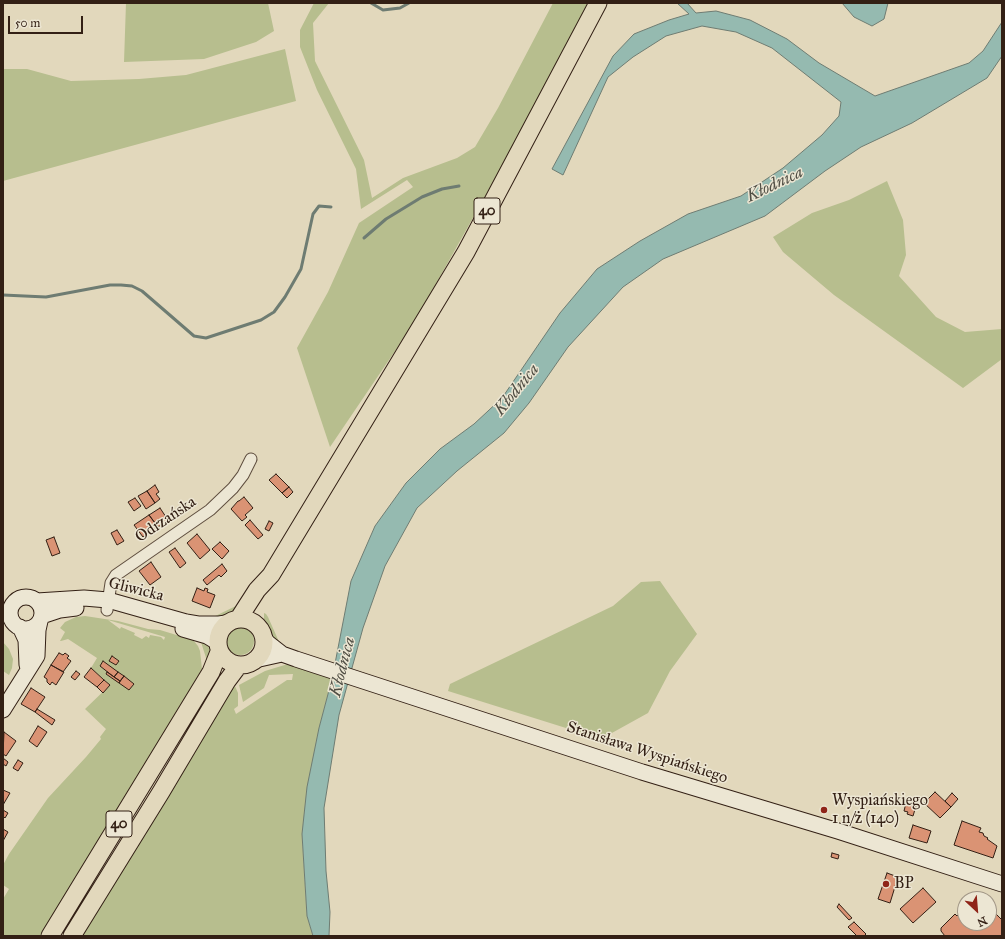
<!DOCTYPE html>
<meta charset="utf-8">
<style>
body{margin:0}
#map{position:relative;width:1005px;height:939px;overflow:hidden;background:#e2d8bc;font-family:"IM FELL Great Primer",serif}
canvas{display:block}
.frame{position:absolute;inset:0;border:4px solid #332015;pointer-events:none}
.north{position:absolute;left:957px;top:891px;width:40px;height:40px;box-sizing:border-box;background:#ece6d3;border:1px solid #a29787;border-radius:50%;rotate:154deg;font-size:11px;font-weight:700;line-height:16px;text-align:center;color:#332015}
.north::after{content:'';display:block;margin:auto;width:14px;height:18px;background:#8f2418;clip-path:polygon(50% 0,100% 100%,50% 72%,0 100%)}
.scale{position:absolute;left:8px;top:16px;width:75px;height:18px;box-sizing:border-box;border:2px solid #332015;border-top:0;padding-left:5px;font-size:12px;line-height:14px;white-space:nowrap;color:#332015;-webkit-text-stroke:3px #ece6d3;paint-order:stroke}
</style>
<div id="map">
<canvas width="1005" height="939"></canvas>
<div class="frame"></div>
<div class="north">N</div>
<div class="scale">50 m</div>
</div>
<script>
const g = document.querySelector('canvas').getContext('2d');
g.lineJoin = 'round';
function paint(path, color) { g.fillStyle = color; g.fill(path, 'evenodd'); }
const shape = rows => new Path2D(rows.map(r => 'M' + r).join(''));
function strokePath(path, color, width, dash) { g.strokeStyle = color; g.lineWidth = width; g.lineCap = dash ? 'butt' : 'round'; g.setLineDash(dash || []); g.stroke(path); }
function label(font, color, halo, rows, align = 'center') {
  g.font = font + ' "IM FELL Great Primer",serif'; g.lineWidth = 3; g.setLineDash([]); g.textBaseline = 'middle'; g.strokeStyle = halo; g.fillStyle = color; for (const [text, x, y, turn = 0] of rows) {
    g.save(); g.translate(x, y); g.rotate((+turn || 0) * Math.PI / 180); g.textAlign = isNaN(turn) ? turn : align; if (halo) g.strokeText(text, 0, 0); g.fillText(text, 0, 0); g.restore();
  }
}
paint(shape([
 [126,3,268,3,274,31,256,42,204,59,124,62],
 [314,3,329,3,313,23,315,61,364,160,372,198,403,178,457,158,475,147,498,108,553,3,588,3,497,175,414,323,330,447,297,348,328,292,359,223,413,187,407,180,361,209,356,169,317,90,300,47,300,30],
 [285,49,296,101,3,181,3,69,27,69,71,81,139,79,186,75],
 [887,181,903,220,906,255,899,276,936,317,965,332,1002,329,1002,359,963,388,834,295,783,252,773,237,812,213,849,200],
 [660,581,697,634,670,671,648,713,601,739,448,691,450,684,613,606,641,582],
 [240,604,241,608,227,616,214,621,205,621],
 [264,613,266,614,268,617,280,644,271,635,264,620],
 [85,616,118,621,148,629,160,630,193,640,198,646,200,651,202,669,40,936,3,936,3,899,9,889,3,885,3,865,9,854,48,798,86,757,101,739,100,737,106,729,85,709,110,685,91,668,97,658,68,639,61,641,60,641,65,632,60,628,65,622,76,617],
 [108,620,165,637,164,640,161,637,150,635,149,638,146,636,142,639,134,635,135,633,121,627,120,629],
 '226 641a14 14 0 1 1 28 0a14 14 0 1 1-28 0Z',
 [205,641,209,645,212,655,207,661,201,642],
 [3,642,9,649,13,659,12,668,9,675,3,671],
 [288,664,332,679,320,725,308,784,302,834,307,916,313,936,82,936,127,864,231,689,235,686,238,693,238,706,234,709,236,714,287,680,292,680,293,674,269,675,264,688,243,702,239,685,265,671]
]), '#b7be8e');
const water = shape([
 [677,3,687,3,696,13,716,11,750,20,787,39,819,63,875,96,969,63,983,51,1002,22,1002,56,987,78,912,123,861,147,825,171,765,216,663,259,623,287,568,347,529,403,504,433,457,471,417,508,385,566,363,628,339,715,324,808,326,871,330,912,329,936,313,936,307,916,302,834,307,787,319,728,332,679,351,581,375,526,406,483,440,449,474,424,502,398,560,313,597,269,640,241,688,214,741,196,783,168,822,135,839,116,841,102,772,48,736,32,702,26,666,36,633,57,608,77,563,175,552,169,613,56,634,34,669,20,689,14,677,3],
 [842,3,888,3,884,19,872,26,854,17,842,3]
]);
paint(water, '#95bab0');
strokePath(water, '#6e7c72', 1);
strokePath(shape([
 [371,3,383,10,400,8,409,3],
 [364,238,386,219,422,197,442,189,459,186],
 [3,295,46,297,110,285,121,285,132,286,142,291,194,336,206,338,261,320,274,312,285,297,301,269,313,214,319,206,331,207]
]), '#6e7c72', 3);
const building = shape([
 [276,474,289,487,282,493,269,480,276,474],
 [155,485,159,492,156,494,160,499,155,503,147,491,155,485],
 [289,487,293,492,287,498,282,493,289,487],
 [147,491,155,503,146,509,138,496,147,491],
 [244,497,253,508,245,515,247,517,242,521,231,509,238,501,239,501,244,497],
 [135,498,141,506,134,511,128,502,135,498],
 [160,508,168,520,158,527,149,515,160,508],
 [149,515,158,527,143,537,134,525,149,515],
 [250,520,263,535,258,539,245,525,250,520],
 [269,521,273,523,269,531,265,529,269,521],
 [117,530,124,541,117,545,111,533,117,530],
 [197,534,210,550,200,559,187,543,197,534],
 [54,537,60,553,52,556,46,540,54,537],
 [220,542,229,551,222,559,212,549,220,542],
 [175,548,186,563,180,568,169,552,175,548],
 [151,562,161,577,150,585,139,571,151,562],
 [222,564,227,571,221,577,219,575,207,585,203,580,222,564],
 [197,588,204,591,205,588,208,589,207,592,215,595,210,608,192,601,197,588],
 [59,653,63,655,65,653,69,656,67,658,71,661,63,672,51,665,59,653],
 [112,656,119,661,116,665,109,661,112,656],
 [103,661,118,672,114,677,100,666,103,661],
 [51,665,64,672,56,685,52,682,50,685,47,682,47,679,44,677,51,665],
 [91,668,104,680,97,687,84,677,91,668],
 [76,671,80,674,75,680,71,677,76,671],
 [107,672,120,681,119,683,106,674,107,672],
 [118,672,124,676,120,681,114,677,118,672],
 [124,676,134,684,129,690,119,683,124,676],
 [104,680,110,685,103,693,97,687,104,680],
 [31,688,45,697,35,712,21,704,31,688],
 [37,709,55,720,52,725,35,712,37,709],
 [38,726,47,732,37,747,29,741,38,726],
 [4,732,16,741,6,756,3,754,4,732],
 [3,758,8,762,6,766,3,764,3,758],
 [18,760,23,763,18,771,13,768,18,760],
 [3,790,10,793,3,805,3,790],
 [935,792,951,807,940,818,924,803,935,792],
 [952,793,958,799,951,807,945,801,952,793],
 [906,803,916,806,913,816,907,814,908,812,904,811,906,803],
 [3,810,8,813,5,818,3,816,3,810],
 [962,821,981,828,979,832,983,833,984,836,988,838,987,839,997,846,993,858,954,845,962,821],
 [913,825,931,831,927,843,909,838,913,825],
 [3,829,8,832,3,841,3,829],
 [832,853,839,855,838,859,831,857,832,853],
 [887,873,898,877,890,903,878,899,887,873],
 [923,888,936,902,913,923,900,909,923,888],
 [839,904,852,918,849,920,837,907,839,904],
 [989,907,1002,920,1002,936,945,936,941,931,941,928,955,914,957,916,965,908,965,923,989,923,989,907],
 [854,922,866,934,864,936,857,936,848,927,854,922]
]);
paint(building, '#da9374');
strokePath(building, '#332015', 1);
const street = shape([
 [107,610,111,583,116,575,210,510,233,488,243,475,251,459]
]);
const secondary = shape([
 '10 613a16 16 0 1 1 32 0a16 16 0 1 1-32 0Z',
 [37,601,84,598,108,600,186,622,198,624,219,624,226,623],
 [42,616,60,610,76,608],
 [20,627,26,640,27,665],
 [183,629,207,636,217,642],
 [264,638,268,643,282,654,296,659,642,772,838,831,1002,884],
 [255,660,282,654],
 [3,710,37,656,38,630,40,621]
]);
const primary = shape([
 [239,618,257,590,271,575,466,252,598,3],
 '218 642a23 23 0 1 1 46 0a23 23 0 1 1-46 0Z',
 [50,936,211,672,219,652],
 [72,936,161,792,227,681,239,665]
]);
strokePath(street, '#5f4e3f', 13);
strokePath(secondary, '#332015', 17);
strokePath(primary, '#332015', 19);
strokePath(street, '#ece6d3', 11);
strokePath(secondary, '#ece6d3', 15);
strokePath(primary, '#e2d8bc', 17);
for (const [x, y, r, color] of [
 [824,810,4,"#8f2418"],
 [886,884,4,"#8f2418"]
]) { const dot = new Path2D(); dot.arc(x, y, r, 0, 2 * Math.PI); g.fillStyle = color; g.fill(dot); strokePath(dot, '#ece6d3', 1.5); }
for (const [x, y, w] of [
 [487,211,26],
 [119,824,26]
]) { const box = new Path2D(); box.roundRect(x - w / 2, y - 13, w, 26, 3); g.fillStyle = '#ece6d3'; g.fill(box); strokePath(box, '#332015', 1); }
label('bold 15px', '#332015', null, [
 ["40",487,211],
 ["40",119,824]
]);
label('16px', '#332015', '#ece6d3', [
 ["Odrzańska",166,520,-34],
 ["Gliwicka",136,590,14],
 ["Stanisława Wyspiańskiego",647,753,18]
]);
label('16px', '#332015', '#ece6d3', [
 ["Wyspiańskiego",832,801],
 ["1 n/ż (140)",832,819],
 ["BP",894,884]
], 'left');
label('italic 17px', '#504e44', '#ece6d3', [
 ["Kłodnica",775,185,-26],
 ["Kłodnica",517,390,-51],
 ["Kłodnica",343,667,-76]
]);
</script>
